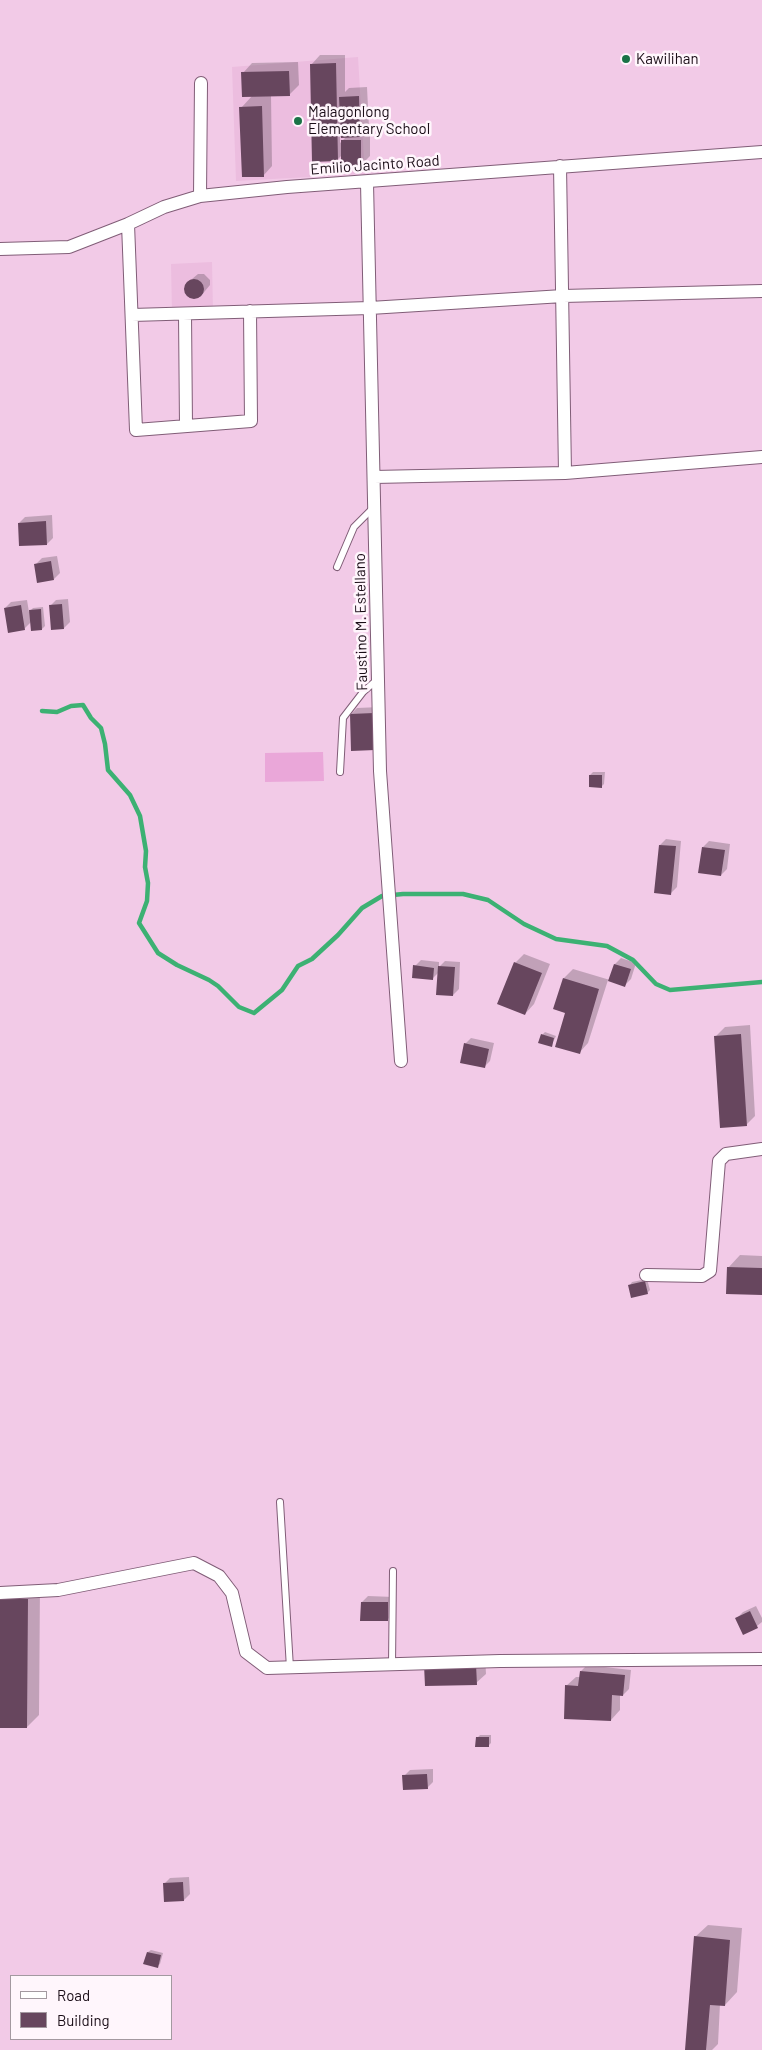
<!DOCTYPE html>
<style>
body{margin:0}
#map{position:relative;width:762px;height:2050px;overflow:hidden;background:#f2cae7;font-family:Barlow,sans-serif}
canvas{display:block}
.legend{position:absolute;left:10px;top:1975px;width:162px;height:65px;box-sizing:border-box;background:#fff6fc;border:1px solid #a399a0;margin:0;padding:6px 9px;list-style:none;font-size:15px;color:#1a0d17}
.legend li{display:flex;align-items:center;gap:10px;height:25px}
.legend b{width:25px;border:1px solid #a399a0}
</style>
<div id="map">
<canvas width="762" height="2050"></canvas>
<ul class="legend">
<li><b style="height:6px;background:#fff"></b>Road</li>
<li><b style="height:14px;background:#67465e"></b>Building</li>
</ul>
</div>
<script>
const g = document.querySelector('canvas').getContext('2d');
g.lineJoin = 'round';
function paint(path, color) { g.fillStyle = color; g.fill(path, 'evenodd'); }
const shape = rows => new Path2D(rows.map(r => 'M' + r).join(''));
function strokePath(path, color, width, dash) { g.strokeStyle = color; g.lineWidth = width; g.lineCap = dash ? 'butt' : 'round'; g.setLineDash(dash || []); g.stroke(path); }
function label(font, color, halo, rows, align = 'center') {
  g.font = font + ' Barlow,sans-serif'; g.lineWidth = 5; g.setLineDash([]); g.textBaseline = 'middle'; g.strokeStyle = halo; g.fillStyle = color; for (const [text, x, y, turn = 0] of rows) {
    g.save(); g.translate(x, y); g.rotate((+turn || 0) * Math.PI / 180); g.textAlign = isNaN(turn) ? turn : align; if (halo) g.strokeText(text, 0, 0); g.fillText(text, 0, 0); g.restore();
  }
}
paint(shape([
 [358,57,365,174,236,181,232,67],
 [212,262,213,311,172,312,171,264]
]), '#ecbddf');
paint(shape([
 [323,752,324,781,265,782,265,753]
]), '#eaa7d9');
paint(shape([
 [320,55,345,55,345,92,349,88,367,87,369,127,365,131,370,131,370,156,361,165,342,155,337,160,311,65],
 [340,137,346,137,340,143],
 [298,62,299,85,289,95,271,95,272,166,263,176,241,108,252,96,243,73,252,63],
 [198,274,204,274,210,280,210,285,200,297,190,298,185,290,186,284],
 [52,515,53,538,47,544,19,523,25,517],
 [57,556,60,573,54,579,36,564,42,558],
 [68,599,70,622,64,628,52,629,50,606,56,600],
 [27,600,29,612,33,608,43,607,45,626,42,629,31,622,24,629,5,608,11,602],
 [380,707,381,743,351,714,357,708],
 [593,772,605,772,604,784,602,786,590,775],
 [666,839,681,841,677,887,671,893,660,845],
 [709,841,730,844,727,869,721,875,703,847],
 [524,954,550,964,534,1004,525,1014,515,963],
 [621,958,636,963,631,979,625,985,608,980,588,1043,579,1053,567,1012,564,978,573,969,610,980,615,964],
 [421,960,439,962,439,967,445,961,460,962,459,989,453,995,439,972,432,979,415,966],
 [750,1025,755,1116,746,1125,716,1036,725,1027],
 [545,1032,556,1036,551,1046,542,1035],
 [471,1038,494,1043,490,1061,484,1067,465,1044],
 [740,1255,762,1256,762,1294,728,1268],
 [647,1279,650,1290,647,1293,630,1285,632,1282],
 [0,1587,40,1587,39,1715,27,1727,0,1727],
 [368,1596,394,1597,393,1614,387,1620,362,1602],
 [756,1606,762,1618,762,1622,757,1626,737,1618,743,1612],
 [485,1655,486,1674,476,1683,426,1666,435,1657],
 [587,1665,631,1670,629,1689,623,1695,620,1695,620,1710,611,1720,566,1686,576,1677,580,1677,581,1671],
 [480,1735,491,1735,491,1743,488,1746,477,1738],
 [433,1769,433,1782,427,1788,404,1776,410,1770],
 [189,1877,190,1894,184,1900,164,1884,170,1878],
 [708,1925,742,1928,737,1992,725,2005,720,2004,718,2044,712,2050,687,2050,695,1937],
 [151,1950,163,1953,160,1964,157,1966,148,1952]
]), '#0003');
strokePath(shape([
 [42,711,57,712,71,706,83,705,91,718,101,728,105,744,108,770,130,795,140,816,146,851,145,867,148,883,147,901,139,923,158,953,177,965,209,980,218,986,239,1007,254,1013,282,990,298,966,312,959,338,935,362,908,382,896,403,894,463,894,488,900,524,924,556,939,607,946,633,960,656,984,670,990,762,982]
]), '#3cb173', 4.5);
paint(shape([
 [336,63,338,161,312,162,310,64],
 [289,71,290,96,242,97,241,72],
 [359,96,360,137,341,138,339,97],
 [262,106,264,177,242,177,239,107],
 [341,140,361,140,361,166,341,166],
 '184 289a10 10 0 1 1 20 0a10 10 0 1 1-20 0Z',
 [46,521,47,545,19,546,18,523],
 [51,561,54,580,37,583,34,564],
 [62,604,64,629,51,630,49,605],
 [21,605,25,630,8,633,4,608],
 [41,609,42,630,31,631,29,610],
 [374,713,375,750,351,751,350,714],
 [589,775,602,775,602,788,589,787],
 [659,845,676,846,671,895,654,893],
 [702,847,725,850,721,876,698,873],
 [514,962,542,973,525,1015,497,1004],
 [614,964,631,969,625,987,608,981],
 [413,965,434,968,433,980,412,978],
 [438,966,455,967,453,996,436,995],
 [563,978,599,989,580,1054,555,1047,565,1013,553,1009],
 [541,1034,554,1038,552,1047,538,1043],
 [741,1034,747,1126,720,1128,714,1036],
 [464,1043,489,1049,485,1068,460,1063],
 [727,1267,762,1268,762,1295,726,1294],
 [645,1281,648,1294,631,1298,628,1285],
 [0,1599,28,1599,27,1728,0,1728],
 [361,1602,388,1602,388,1621,360,1621],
 [750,1611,758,1628,743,1635,735,1618],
 [476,1664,477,1685,425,1686,424,1665],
 [580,1671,625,1675,623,1696,612,1695,611,1721,564,1719,565,1685,578,1686],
 [476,1737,489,1737,489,1747,475,1747],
 [427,1774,428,1789,403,1790,402,1775],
 [183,1882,184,1901,164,1902,163,1883],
 [694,1936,730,1940,725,2006,710,2005,706,2050,685,2050],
 [147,1952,161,1955,158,1968,143,1964]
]), '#67465e');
const service = shape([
 [337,567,354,527,373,508],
 [340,772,343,718,363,692,378,679],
 [280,1502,290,1668],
 [392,1665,393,1571]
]);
const minor = shape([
 [560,166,565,473],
 [367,183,380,771,401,1061],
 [200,196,201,83],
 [128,224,136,430,251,421,250,311],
 [0,249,69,247,128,224,164,207,200,196,287,187,762,152],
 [185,314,186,426],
 [132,315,370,308,563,296,762,291],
 [374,477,565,473,762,457],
 [646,1275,702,1276,710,1271,719,1161,726,1154,762,1149],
 [0,1593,58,1590,194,1563,219,1576,232,1593,246,1652,267,1668,500,1661,762,1659]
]);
strokePath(service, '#805d77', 8);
strokePath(minor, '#805d77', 14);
strokePath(service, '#fff', 6);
strokePath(minor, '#fff', 12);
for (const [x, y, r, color] of [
 [626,59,5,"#1b7347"],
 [298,121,5,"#1b7347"]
]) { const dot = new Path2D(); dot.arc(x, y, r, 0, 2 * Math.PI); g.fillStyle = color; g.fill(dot); strokePath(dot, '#fff6fc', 2); }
label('15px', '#1a0d17', '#fff6fc', [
 ["Kawilihan",636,59],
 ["Malagonlong",308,112],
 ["Elementary School",308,129]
], 'left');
label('15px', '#1a0d17', '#fff6fc', [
 ["Emilio Jacinto Road",375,165,-4],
 ["Faustino M. Estellano",361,622,-91]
]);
</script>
